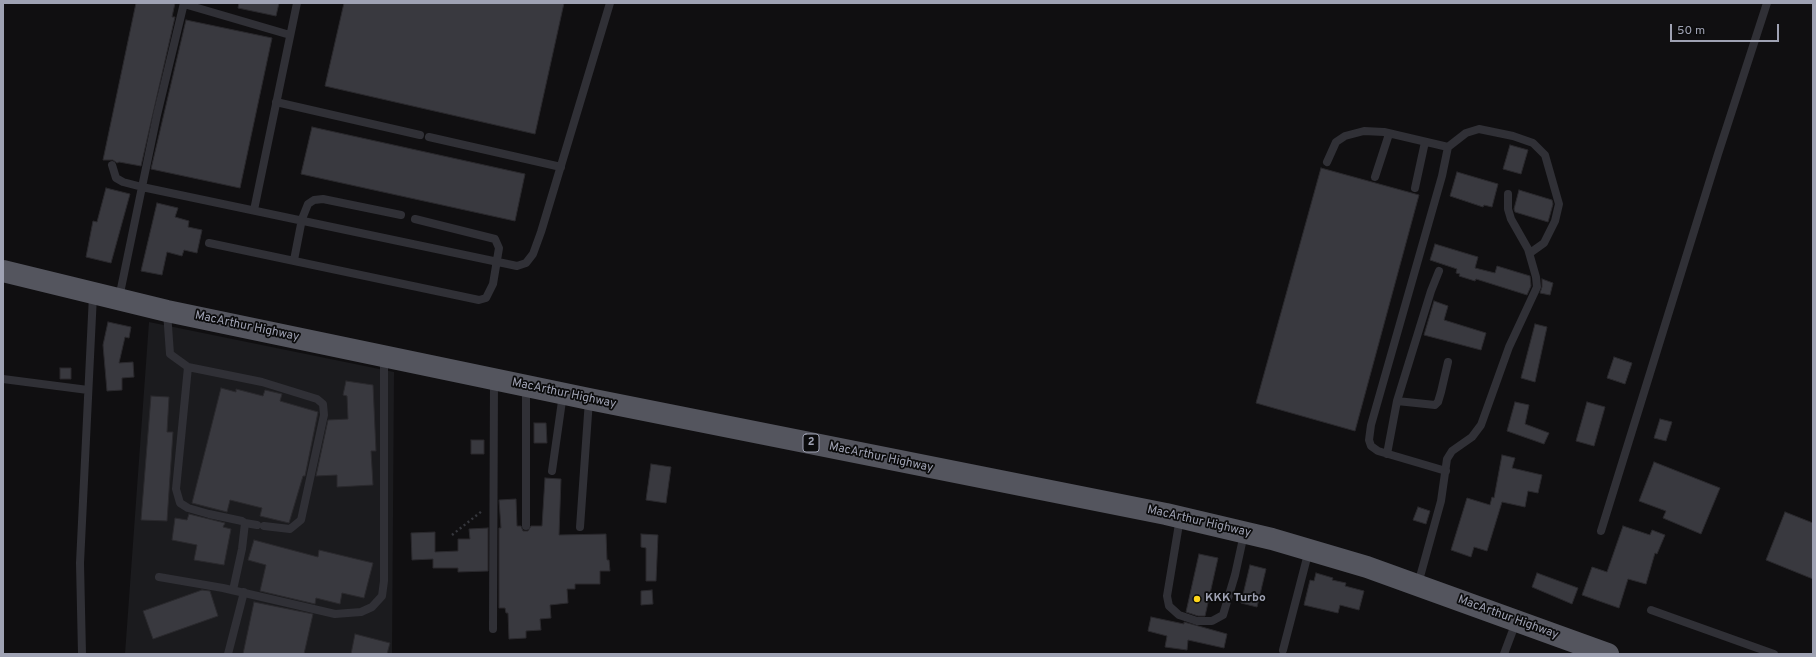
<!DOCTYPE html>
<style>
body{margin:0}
#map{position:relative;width:1816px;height:657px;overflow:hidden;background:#100f11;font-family:Overpass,sans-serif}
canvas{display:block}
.frame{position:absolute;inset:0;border:4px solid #9fa2b3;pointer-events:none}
.scale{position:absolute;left:1670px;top:24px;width:109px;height:18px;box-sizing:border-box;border:2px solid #9fa2b3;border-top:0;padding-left:5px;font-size:12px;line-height:14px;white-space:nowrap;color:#9fa2b3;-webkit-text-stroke:3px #0b0b0c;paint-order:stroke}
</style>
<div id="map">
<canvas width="1816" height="657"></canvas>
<div class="frame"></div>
<div class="scale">50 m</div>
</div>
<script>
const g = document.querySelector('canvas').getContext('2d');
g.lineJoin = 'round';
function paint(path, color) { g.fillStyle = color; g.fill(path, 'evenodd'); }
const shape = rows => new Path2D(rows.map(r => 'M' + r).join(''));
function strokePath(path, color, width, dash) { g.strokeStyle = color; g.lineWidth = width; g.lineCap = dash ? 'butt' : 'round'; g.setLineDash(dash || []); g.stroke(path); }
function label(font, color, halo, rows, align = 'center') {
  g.font = font + ' Overpass,sans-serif'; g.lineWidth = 3.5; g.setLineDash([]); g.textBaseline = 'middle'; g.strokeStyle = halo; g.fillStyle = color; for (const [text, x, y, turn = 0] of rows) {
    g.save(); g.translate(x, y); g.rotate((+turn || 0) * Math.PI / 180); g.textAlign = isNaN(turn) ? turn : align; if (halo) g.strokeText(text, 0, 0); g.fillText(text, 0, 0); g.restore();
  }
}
paint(shape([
 [149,322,394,372,392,654,125,654]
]), '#1b1b1e');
const building = shape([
 [136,3,175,3,172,17,175,17,141,166,119,162,117,163,113,160,103,160,136,3],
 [239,3,279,3,276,16,238,8,239,3],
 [344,3,564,3,535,134,325,86,344,3],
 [186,20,272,38,240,188,151,169,186,20],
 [312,127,525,174,515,221,301,174,312,127],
 [1510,145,1528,150,1521,174,1503,169,1510,145],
 [1321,168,1419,195,1355,431,1256,403,1321,168],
 [1457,172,1498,184,1492,207,1484,205,1483,207,1450,196,1457,172],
 [106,188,130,194,111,263,86,257,93,221,97,222,106,188],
 [1519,190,1552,200,1553,204,1548,222,1515,212,1514,209,1519,190],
 [157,203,178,208,175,217,189,221,188,227,202,230,197,253,184,250,182,256,167,252,162,275,141,271,157,203],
 [1435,244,1478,257,1475,268,1495,273,1497,266,1530,276,1531,286,1527,295,1476,279,1475,281,1459,276,1460,274,1456,273,1457,269,1430,260,1435,244],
 [1542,279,1553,283,1550,295,1540,293,1542,287,1542,279],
 [1434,301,1448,306,1444,320,1486,333,1481,350,1424,335,1434,301],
 [108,322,131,327,129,338,125,337,119,363,133,362,134,377,122,378,122,390,107,391,103,345,108,322],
 [1535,324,1547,327,1535,382,1521,378,1535,324],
 [1614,357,1632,363,1625,384,1607,378,1614,357],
 [60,368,71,368,71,379,60,379,60,368],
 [346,381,373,385,376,451,371,451,373,485,337,487,337,475,316,476,328,420,348,419,347,396,343,395,346,381],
 [221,388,236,392,236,389,263,396,265,390,282,394,280,401,318,412,305,476,303,476,289,523,260,516,262,508,230,500,227,512,192,503,221,388],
 [151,396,169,397,167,432,173,432,167,521,141,520,151,396],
 [1515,402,1529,405,1525,424,1549,433,1544,444,1507,431,1515,402],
 [1587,402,1605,407,1594,446,1576,441,1587,402],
 [1660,419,1672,422,1666,441,1654,438,1660,419],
 [534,423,546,423,547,443,534,443,534,423],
 [471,440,484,440,484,454,471,454,471,440],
 [1502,455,1515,458,1512,468,1542,475,1538,493,1528,491,1525,507,1502,502,1487,551,1474,547,1471,557,1451,550,1467,498,1490,505,1492,497,1494,498,1502,455],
 [1654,462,1720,488,1701,534,1663,518,1666,511,1639,501,1654,462],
 [651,464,671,467,666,503,646,500,651,464],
 [545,478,561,479,559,535,606,534,607,560,609,560,610,571,600,571,600,584,575,584,575,589,567,589,568,603,550,605,551,618,540,619,541,630,526,631,526,638,509,639,508,613,506,613,505,608,499,608,499,528,501,528,499,500,516,499,517,526,521,526,523,531,528,531,531,526,542,526,545,478],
 [1418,507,1430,511,1426,524,1413,520,1418,507],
 [1785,512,1813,523,1813,579,1766,560,1785,512],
 [189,514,225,523,223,527,231,529,224,565,194,560,197,545,172,540,175,518,187,520,189,514],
 [1623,526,1650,535,1652,530,1665,535,1657,554,1655,553,1646,584,1628,579,1619,608,1582,595,1592,567,1607,572,1623,526],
 [488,528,488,571,458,572,458,568,433,568,433,559,412,560,411,533,435,532,435,552,458,551,458,539,470,539,469,529,488,528],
 [641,534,658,535,656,581,646,581,646,548,641,547,641,534],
 [254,540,318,557,319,550,373,563,364,598,342,593,340,604,316,598,315,604,260,591,266,565,248,560,254,540],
 [1199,554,1218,558,1205,616,1198,616,1186,612,1199,554],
 [1250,565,1266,569,1257,607,1241,603,1250,565],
 [1316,573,1333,578,1332,580,1346,583,1345,586,1364,591,1359,610,1340,605,1338,613,1304,605,1310,580,1314,581,1316,573],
 [1537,573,1578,588,1572,604,1532,587,1537,573],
 [202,590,210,591,218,616,153,639,143,611,202,590],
 [652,590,653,604,641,605,641,591,652,590],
 [254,602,313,614,304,654,243,654,254,602],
 [1151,617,1184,624,1184,622,1227,634,1224,648,1188,640,1187,650,1165,647,1167,636,1148,631,1151,617],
 [355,634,390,643,387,654,351,654,355,634]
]);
paint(building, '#39393f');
strokePath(building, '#2a292d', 1);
strokePath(shape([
 [452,535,482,511]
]), '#36373d', 2.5, [2, 3]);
strokePath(shape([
 [184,3,157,115,142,187,517,266,526,263,533,254,541,232,610,3],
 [184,4,290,35],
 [276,102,420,135],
 [429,137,561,167],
 [1327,162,1336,142,1345,136,1364,131,1384,132,1448,147],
 [112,165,116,178,123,182,142,187,119,298],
 [1375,177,1389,134],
 [1415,188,1425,142],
 [254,210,297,3],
 [209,243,479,300,486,298,493,284,499,248,495,239,415,219],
 [294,260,302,219,308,204,314,200,323,199,401,215],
 [167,312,170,354,188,367,262,382,317,399,323,404,324,415,301,520,290,529,264,526],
 [188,367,176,489,180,503,188,508,209,514,242,521,245,523,242,549,233,590],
 [3,379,88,390],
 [526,386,526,526],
 [1397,401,1435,405,1438,402,1441,392,1448,362],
 [1387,454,1397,401,1431,291,1439,271],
 [552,471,563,394],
 [1446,471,1378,451,1371,446,1369,440,1371,425,1442,176,1448,147,1466,133,1479,129,1513,136,1533,143,1545,155,1559,204,1555,221,1544,243,1530,253],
 [1180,518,1167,596,1169,606,1179,615,1197,621,1212,621,1223,615,1235,575,1244,534],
 [245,523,257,525],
 [580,527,589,400],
 [1601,531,1718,154,1767,3],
 [159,577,223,588,335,614,361,612,372,607,382,596,384,581,384,357],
 [1418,584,1441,501,1447,459,1452,451,1472,437,1481,425,1509,347,1537,287,1536,277,1528,249,1511,219,1508,209,1508,194],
 [1651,610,1774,654],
 [493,629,494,380],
 [1283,650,1309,550],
 [82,654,80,563,93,295],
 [228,654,244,592],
 [1504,654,1516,622]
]), '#303036', 8);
strokePath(shape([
 [3,271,167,311,589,399,1166,514,1272,539,1367,567,1608,654]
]), '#54555e', 22);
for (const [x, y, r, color] of [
 [1197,599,4,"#ffd71a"]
]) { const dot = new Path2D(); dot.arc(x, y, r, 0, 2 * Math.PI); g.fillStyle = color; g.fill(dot); strokePath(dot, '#0b0b0c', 1.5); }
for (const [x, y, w] of [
 [811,443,16]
]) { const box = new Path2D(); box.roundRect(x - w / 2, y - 9, w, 18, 3); g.fillStyle = '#0b0b0c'; g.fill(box); strokePath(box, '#9fa2b3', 1); }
label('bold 11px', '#9fa2b3', null, [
 ["2",811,443]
]);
label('12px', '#9fa2b3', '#0b0b0c', [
 ["MacArthur Highway",247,327,12],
 ["MacArthur Highway",564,394,12],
 ["MacArthur Highway",881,458,12],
 ["MacArthur Highway",1199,522,13],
 ["MacArthur Highway",1508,618,20]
]);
label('bold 12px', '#9fa2b3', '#0b0b0c', [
 ["KKK Turbo",1205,599]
], 'left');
</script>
